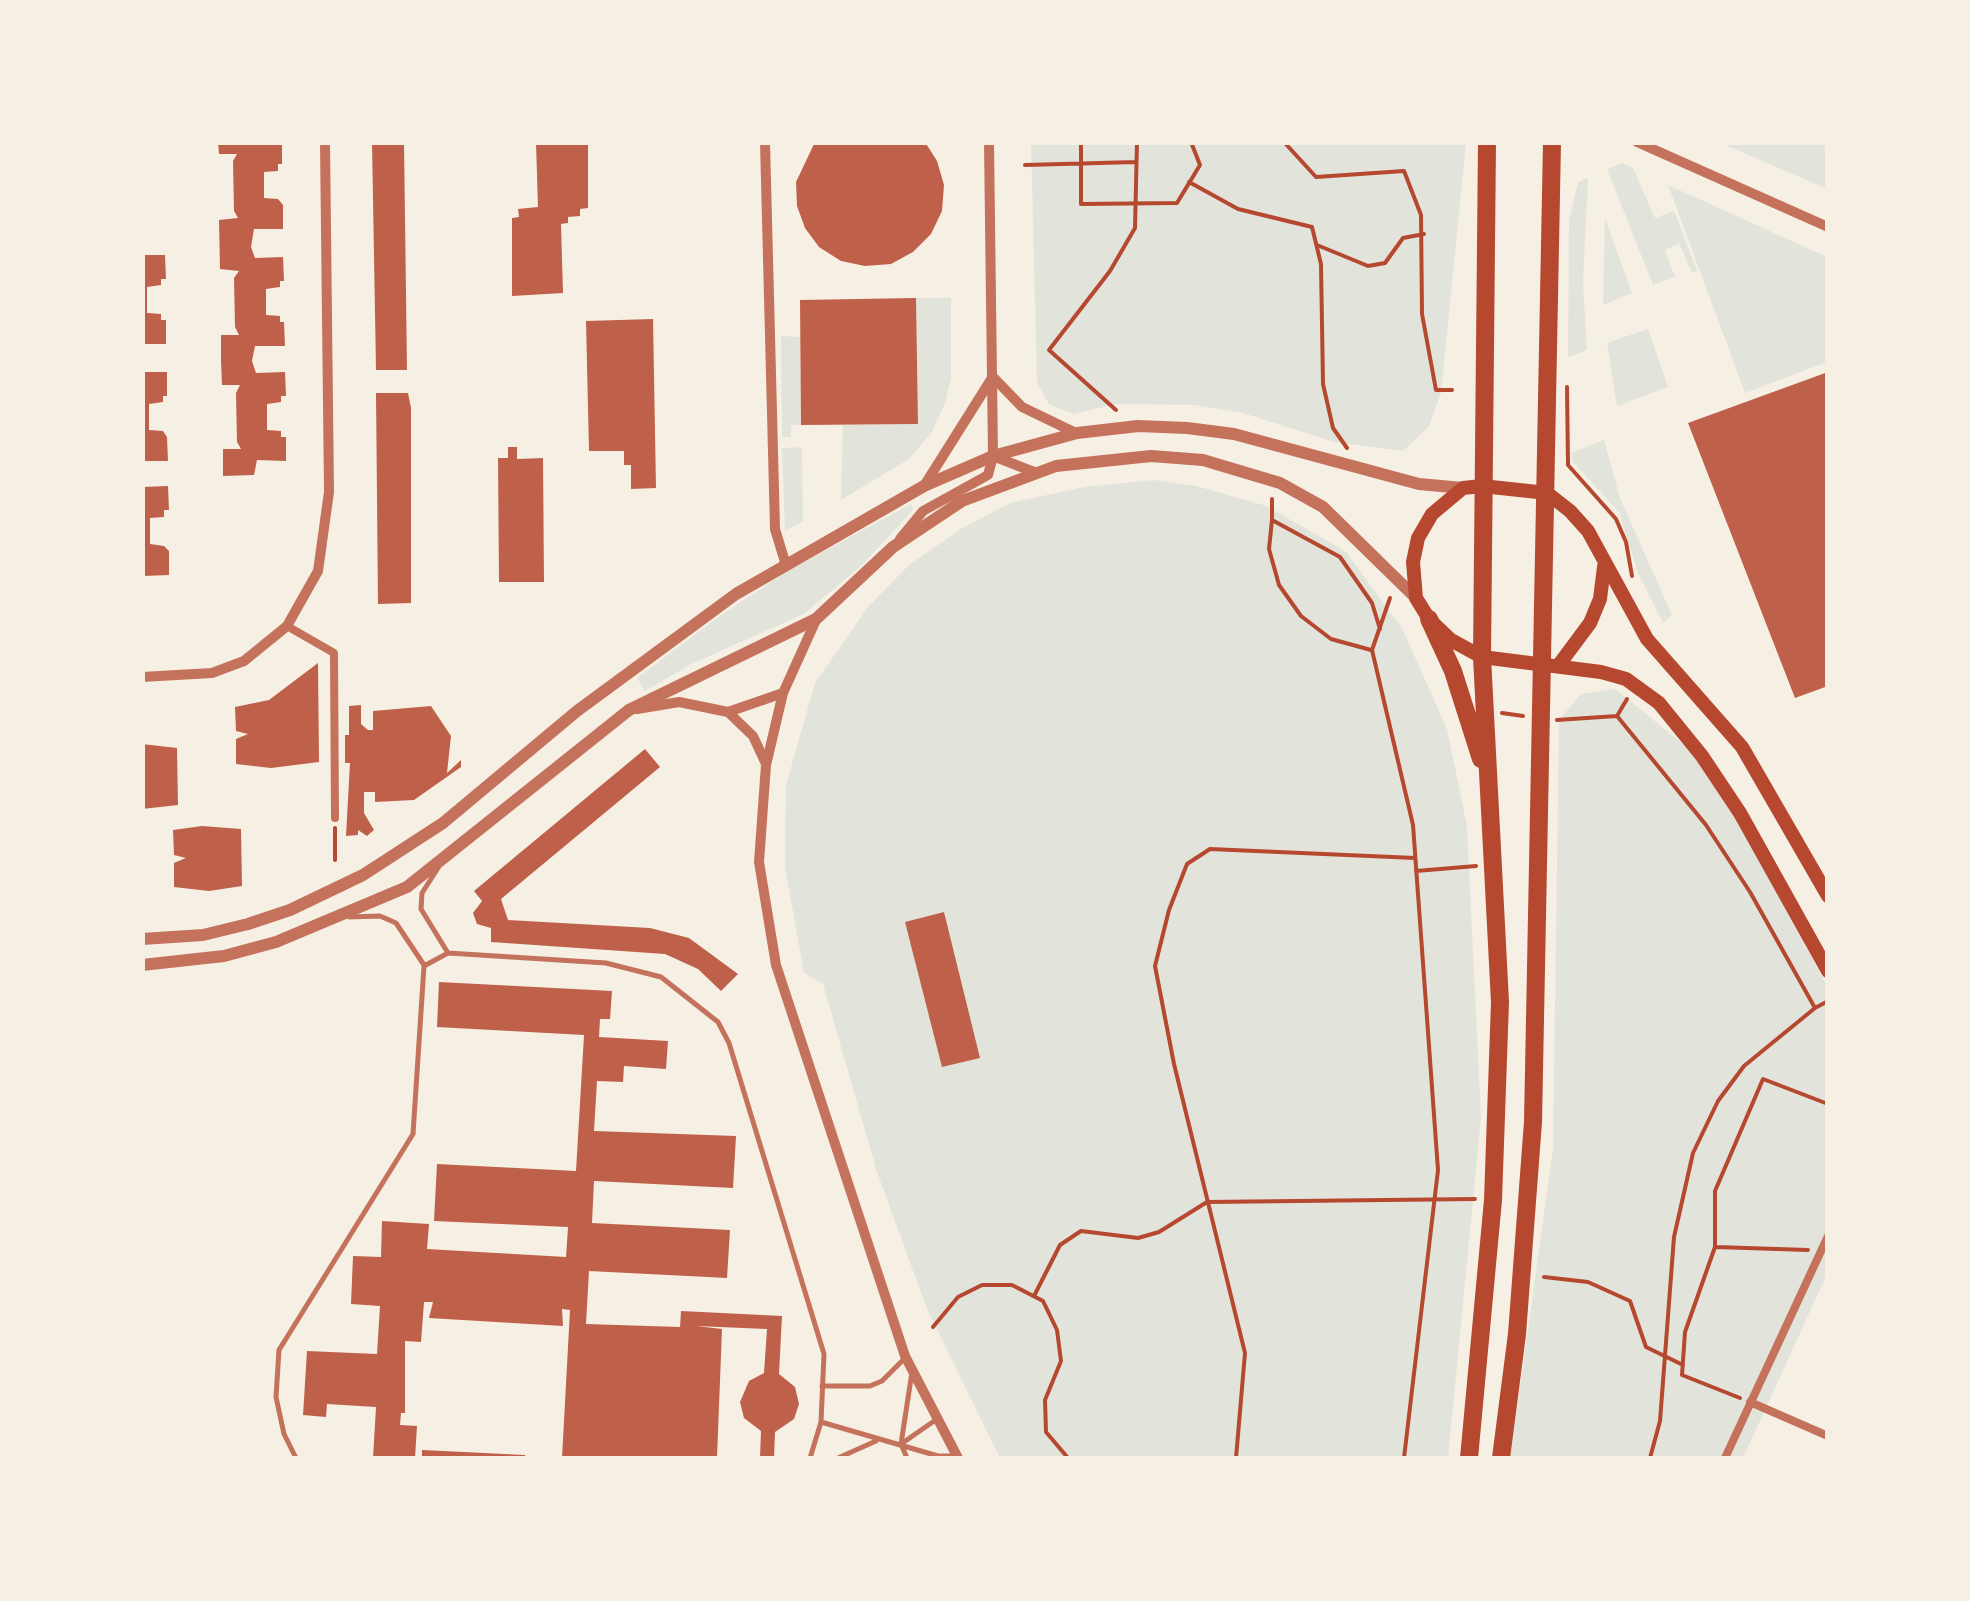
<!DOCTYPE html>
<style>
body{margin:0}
#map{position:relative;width:1970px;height:1601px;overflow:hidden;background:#f6efe4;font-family:"Noto Sans",sans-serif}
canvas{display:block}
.frame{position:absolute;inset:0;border:145px solid #f6efe4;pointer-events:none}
</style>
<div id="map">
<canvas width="1970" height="1601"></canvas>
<div class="frame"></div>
</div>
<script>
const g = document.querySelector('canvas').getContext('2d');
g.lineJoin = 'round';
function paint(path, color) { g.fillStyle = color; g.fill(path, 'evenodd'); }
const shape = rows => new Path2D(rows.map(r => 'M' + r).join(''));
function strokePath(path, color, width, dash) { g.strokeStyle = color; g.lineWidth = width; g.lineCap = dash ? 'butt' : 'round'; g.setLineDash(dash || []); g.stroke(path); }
paint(shape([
 [1031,143,1466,143,1441,393,1429,426,1403,451,1334,442,1243,413,1195,405,1117,404,1073,414,1049,404,1037,383],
 [1721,143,1827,143,1827,189],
 [1622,163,1633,168,1655,218,1674,211,1697,271,1692,273,1679,243,1665,250,1675,277,1653,285,1607,169],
 [1588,178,1583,283,1587,350,1568,357,1569,221,1578,182],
 [1668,185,1827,257,1827,362,1745,393],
 [1605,218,1632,293,1603,305],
 [916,298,951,298,951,379,945,403,932,432,909,459,841,500,843,425,918,424],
 [1648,329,1668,387,1617,406,1607,343],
 [781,336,800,337,801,425,791,425,791,437,782,437],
 [1604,440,1620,498,1672,615,1663,623,1638,573,1619,512,1573,462,1571,453],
 [802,447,803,521,785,531,782,448],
 [1153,480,1196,486,1267,506,1346,552,1402,628,1447,729,1467,826,1481,1118,1448,1458,1000,1458,927,1309,877,1172,823,984,804,973,785,867,786,785,815,683,868,607,909,565,959,530,1010,503,1084,487],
 [911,504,913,510,862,565,804,614,691,664,645,691,637,678,721,615,788,571],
 [1615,689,1709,765,1827,986,1827,1274,1743,1458,1510,1458,1553,1149,1559,720,1581,694]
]), '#e2e4dc');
paint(shape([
 [218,142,282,142,282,164,278,164,278,171,264,172,264,198,278,199,283,205,283,229,254,229,251,247,255,258,283,257,284,281,280,281,280,287,266,289,266,315,280,316,280,322,284,322,285,346,255,346,252,361,256,373,285,372,286,396,281,396,281,402,267,404,267,430,281,431,281,437,286,437,286,461,257,460,254,475,223,476,223,449,241,449,237,442,236,393,240,385,222,385,221,361,221,335,239,335,235,327,234,278,239,271,220,269,219,220,238,218,234,211,233,161,237,154,219,154],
 [372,142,404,142,407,370,376,370],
 [536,142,588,142,588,208,580,209,580,216,568,217,568,223,561,224,563,293,512,296,512,218,519,217,518,209,538,207],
 [815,142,925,142,937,161,944,185,942,211,931,234,913,252,891,264,865,266,841,261,819,247,805,228,797,206,796,182],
 [142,255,165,255,166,279,161,279,161,285,147,287,147,313,161,314,161,320,166,320,166,344,142,344],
 [916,298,918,424,801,425,800,300],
 [653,319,656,488,631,489,631,465,624,465,624,451,589,451,586,321],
 [142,372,167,372,167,396,163,396,163,402,149,404,149,430,163,431,167,437,168,461,142,461],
 [1828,372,1828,686,1795,698,1688,423],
 [376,393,408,393,411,408,411,603,378,604],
 [508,447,517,447,517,459,543,458,544,582,499,582,498,458,508,458],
 [168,486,169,510,164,510,164,517,150,518,150,544,164,546,169,551,169,575,143,576,142,487],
 [318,663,319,762,271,768,236,764,236,739,248,734,236,731,235,707,269,700],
 [361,705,361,724,368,730,373,730,373,711,431,706,451,736,447,773,461,760,461,767,414,800,375,802,375,792,364,792,364,813,374,830,367,836,358,830,358,835,346,836,350,763,345,763,345,735,349,735,349,706],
 [142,744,177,748,178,805,142,809],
 [645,749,660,767,501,899,508,920,650,928,689,938,738,974,721,991,698,969,665,954,491,942,491,928,477,924,473,913,482,901,474,891],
 [202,826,241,829,242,886,209,891,174,887,174,863,186,858,174,855,173,830],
 [944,912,980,1058,942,1067,905,922],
 [439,982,612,991,610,1019,600,1019,599,1037,668,1041,666,1069,624,1066,623,1082,597,1081,594,1131,736,1136,733,1188,594,1181,592,1223,730,1230,727,1278,589,1271,586,1324,680,1327,681,1311,782,1316,779,1374,795,1387,799,1404,794,1419,775,1432,774,1458,760,1458,761,1431,744,1418,740,1402,749,1381,764,1373,767,1329,696,1326,722,1329,717,1457,562,1458,570,1310,562,1309,563,1326,429,1318,433,1302,424,1302,421,1342,405,1341,405,1413,401,1413,400,1425,417,1426,415,1458,373,1458,376,1407,327,1404,326,1417,303,1415,307,1351,377,1354,380,1306,351,1304,353,1256,381,1257,382,1221,429,1224,427,1249,566,1257,568,1227,434,1221,437,1164,576,1171,584,1035,437,1027],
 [422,1450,525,1455,525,1458,422,1458]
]), '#bf614a');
strokePath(shape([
 [1081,142,1081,204,1177,203,1200,165,1191,142],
 [1284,142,1316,177,1404,171,1421,215,1422,314,1436,390,1452,390],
 [1025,165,1136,162],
 [1189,182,1238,209,1312,227,1321,264,1323,384,1333,428,1347,448],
 [1317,245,1368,266,1385,263,1403,238,1424,234],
 [1567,387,1568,465,1616,519,1626,542,1632,576],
 [1116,410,1049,350,1110,271,1135,228,1137,142],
 [1272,499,1272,520],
 [1390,598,1372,650,1413,825,1438,1170,1404,1458],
 [1371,650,1331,639,1301,616,1279,585,1269,549,1272,520,1340,557,1372,603,1380,629],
 [1502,713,1523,716],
 [1617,716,1706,825,1750,892,1815,1008,1744,1066,1718,1101,1693,1153,1674,1237,1660,1421,1650,1458],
 [1617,716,1627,699],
 [1557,720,1617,716],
 [335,828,335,860],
 [1416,871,1476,866],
 [1815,1008,1828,1001],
 [1715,1247,1685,1332,1682,1375,1740,1398],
 [1808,1250,1715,1247,1715,1191,1763,1079,1828,1104],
 [1544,1277,1588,1282,1630,1301,1646,1347,1683,1365],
 [1034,1296,1060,1245,1081,1231,1138,1238,1159,1232,1207,1202,1475,1199],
 [933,1327,958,1297,982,1285,1012,1285,1043,1301,1057,1330,1061,1361,1045,1400,1046,1432,1068,1458],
 [1236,1458,1245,1353,1174,1064,1155,966,1169,910,1187,864,1210,849,1415,858]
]), '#b5482f', 4);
strokePath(shape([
 [438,868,422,893,421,909,448,953],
 [349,917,380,916,396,923,424,965],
 [822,1386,870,1386,882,1381,904,1359],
 [821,1422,938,1456,956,1456],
 [901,1444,937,1419],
 [296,1458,284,1434,276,1397,279,1350,413,1134,424,966,448,953,606,963,661,977,718,1022,729,1043,824,1354,821,1422,810,1458],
 [838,1458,876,1441],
 [907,1458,901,1444,912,1372]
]), '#c5725c', 5);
strokePath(shape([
 [287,626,334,653,335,818],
 [1750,1402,1828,1436],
 [1725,1458,1828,1236]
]), '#c5725c', 8);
strokePath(shape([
 [765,142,775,529,785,562],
 [1637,142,1828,227],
 [993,377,1022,407,1076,433],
 [993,456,1034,472],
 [924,486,992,378],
 [900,539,923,511,988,475,993,456,989,142],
 [816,620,783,693,766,765,759,862,776,965,905,1356,958,1458],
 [142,677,212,673,244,661,287,626,318,571,329,492,325,142],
 [637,709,679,702,728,712,753,736,766,764],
 [728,712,783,693]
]), '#c5725c', 10);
strokePath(shape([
 [142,939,203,935,248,924,290,910,363,875,443,823,577,711,736,594,924,486,993,456,1077,433,1138,426,1187,428,1234,434,1419,484,1463,488],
 [142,965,224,956,276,942,407,887,629,710,816,619,893,547,962,501,1056,466,1151,456,1203,460,1280,483,1323,507,1416,598]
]), '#c5725c', 12);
strokePath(shape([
 [1558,666,1590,623,1600,599,1604,567],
 [1828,896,1742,747,1647,639,1588,531,1570,511,1547,493,1482,486,1463,488,1432,514,1418,538,1413,562,1416,598,1429,619,1451,640,1482,657,1601,672,1626,679,1659,703,1702,756,1740,813,1828,971]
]), '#b5482f', 14);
strokePath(shape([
 [1429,619,1453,671,1481,759],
 [1469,1458,1493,1200,1500,1002,1482,657,1487,142],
 [1501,1458,1517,1334,1533,1122,1552,142]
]), '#b5482f', 18);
</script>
